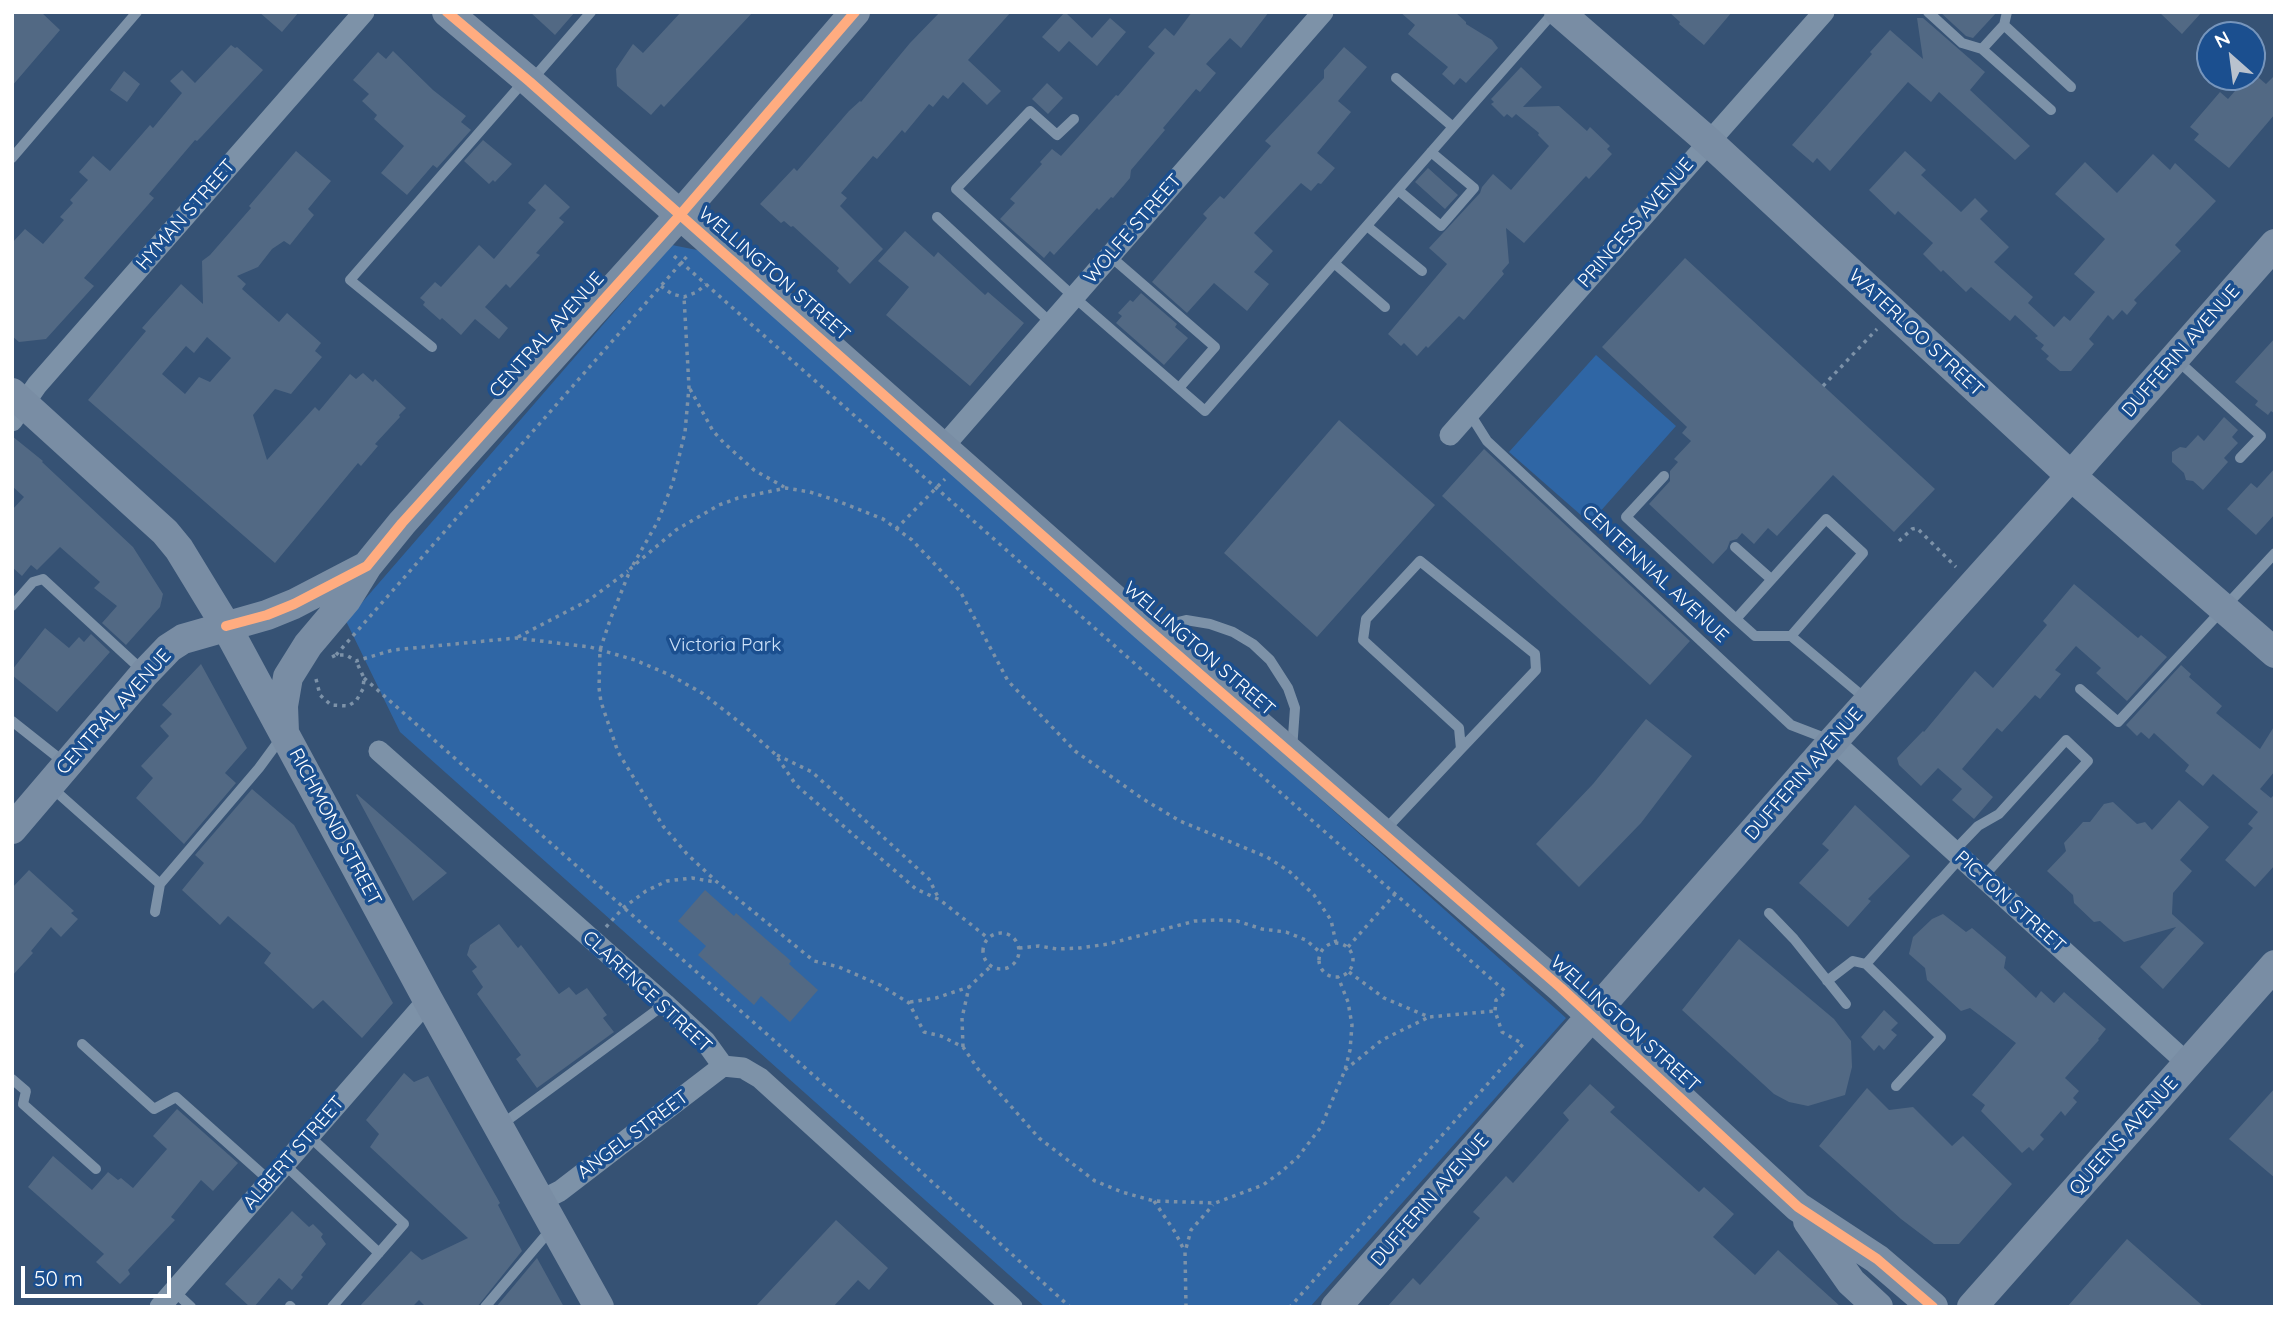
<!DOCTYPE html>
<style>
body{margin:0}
#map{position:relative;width:2287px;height:1319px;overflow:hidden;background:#365274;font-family:Quicksand,sans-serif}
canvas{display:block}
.frame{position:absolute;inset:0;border:14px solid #fff;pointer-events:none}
.north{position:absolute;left:2196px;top:21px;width:70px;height:70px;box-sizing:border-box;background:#1b4f8f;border:2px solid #7695bc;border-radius:50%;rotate:332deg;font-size:19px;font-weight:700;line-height:28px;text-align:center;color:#fff}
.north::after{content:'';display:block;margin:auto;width:24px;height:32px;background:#b9c2ce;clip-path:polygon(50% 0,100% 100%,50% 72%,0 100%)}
.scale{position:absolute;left:21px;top:1266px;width:150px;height:32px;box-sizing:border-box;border:4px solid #fff;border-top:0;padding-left:9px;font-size:21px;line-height:24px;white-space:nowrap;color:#fff;-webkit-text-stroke:5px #1b4f8f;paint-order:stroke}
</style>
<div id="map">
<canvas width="2287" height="1319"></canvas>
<div class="frame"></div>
<div class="north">N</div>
<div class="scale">50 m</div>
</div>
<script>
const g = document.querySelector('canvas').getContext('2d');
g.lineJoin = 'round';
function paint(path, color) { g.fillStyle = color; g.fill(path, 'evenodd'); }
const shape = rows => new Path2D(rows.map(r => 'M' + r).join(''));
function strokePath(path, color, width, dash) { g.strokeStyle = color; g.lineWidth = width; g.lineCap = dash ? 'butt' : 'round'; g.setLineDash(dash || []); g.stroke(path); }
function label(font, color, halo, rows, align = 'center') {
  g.font = font + ' Quicksand,sans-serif'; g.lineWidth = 7; g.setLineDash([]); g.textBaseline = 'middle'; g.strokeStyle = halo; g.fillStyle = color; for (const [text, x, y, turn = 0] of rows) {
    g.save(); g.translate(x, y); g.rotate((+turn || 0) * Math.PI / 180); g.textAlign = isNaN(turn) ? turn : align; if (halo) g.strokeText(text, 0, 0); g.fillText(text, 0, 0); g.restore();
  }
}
paint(shape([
 [672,245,707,252,1566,1018,1310,1307,1045,1307,400,732,346,621],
 [1596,355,1676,426,1590,523,1509,452]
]), '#2f66a5');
paint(shape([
 [12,12,41,12,60,30,12,86],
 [259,12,299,12,282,32],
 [530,12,575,12,555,35],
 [681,12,753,12,664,107,661,104,651,115,617,86,616,69,633,44,643,53],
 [940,12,1011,12,968,60,1001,91,987,105,963,82,948,99,943,95,933,107,929,104,905,133,902,130,877,159,873,156,841,193,847,198,840,206,883,249,850,284,837,271,839,268,793,226,791,227,784,221,781,223,760,204,794,168,797,171,849,111,860,101,861,102,910,43],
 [1065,12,1092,38,1110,18,1126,32,1097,66,1069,41,1059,52,1042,37],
 [1192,12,1269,12,1241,48,1230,38,1206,64,1216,73,1200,92,1196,89,1163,128,1165,130,1131,170,1130,178,1113,198,1111,197,1099,210,1097,208,1054,255,1050,251,1044,258,1000,219,1015,203,1010,199,1042,164,1040,162,1052,149,1061,156,1116,95,1118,96,1155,53,1148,47,1165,28,1174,36],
 [1400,12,1455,12,1466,22,1466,24,1492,40,1498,48,1466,83,1460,78,1454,85,1442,74,1448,67,1408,34,1415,25],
 [1669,12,1732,12,1704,45,1679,24,1680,22],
 [1940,12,1997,12,1973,38,1966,36],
 [2159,12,2202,12,2182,34],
 [1917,18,1923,18,1985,72,1970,90,2030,146,2015,160,1939,92,1931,102,1908,82,1830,171,1817,158,1813,163,1792,145,1872,54,1870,52,1890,30,1923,59],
 [231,45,235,48,237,47,263,70,202,136,197,141,195,140,149,194,154,198,84,278,94,286,46,339,19,342,12,336,12,243,25,229,43,244,64,220,60,217,73,203,70,200,88,180,79,172,93,156,110,171,150,125,153,128,182,93,170,81,182,70,195,83],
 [1344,47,1367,67,1338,101,1351,112,1317,153,1335,168,1321,184,1318,183,1311,191,1301,183,1254,233,1273,251,1254,272,1269,284,1247,311,1214,283,1187,313,1152,282,1207,218,1203,214,1220,196,1224,199,1271,146,1265,141,1324,78,1324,70],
 [393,51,433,90,466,116,461,122,471,130,437,168,433,165,407,195,381,173,404,146,374,119,377,115,362,101,369,94,353,80,378,52,386,59],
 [1521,67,1542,87,1523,107,1559,106,1587,131,1590,127,1610,146,1607,149,1612,154,1589,179,1586,176,1524,243,1506,228,1509,263,1502,271,1504,274,1464,320,1459,316,1428,348,1426,346,1417,356,1404,343,1401,346,1388,334,1447,264,1429,248,1480,193,1482,187,1493,174,1511,190,1549,146,1538,135,1539,133,1516,114,1512,118,1507,114,1504,117,1491,104,1494,102,1491,99],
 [124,71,140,84,127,102,110,90],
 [2252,72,2266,84,2275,75,2275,114,2229,168,2194,140,2199,134,2190,127,2220,92,2228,99,2247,77,2252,77],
 [1047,83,1063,98,1048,114,1032,99],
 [483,140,512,164,495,182,493,180,489,184,464,161],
 [296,151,331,181,308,209,314,215,290,245,284,241,272,249,258,267,237,276,246,284,242,289,279,322,287,313,321,343,315,351,322,357,291,394,275,389,253,415,267,460,315,407,319,411,350,374,356,379,363,373,373,382,375,379,406,408,399,415,400,417,375,444,378,446,361,466,358,463,275,563,88,400,146,331,142,328,181,284,203,304,202,261,210,255,251,208,249,206],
 [207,337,231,358,210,382,199,377,185,394,162,374,186,346,194,353],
 [1905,151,1926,170,1921,175,1961,212,1975,198,1988,211,1980,219,2009,247,1994,262,2033,297,2028,303,2054,327,2064,316,2070,321,2095,292,2074,274,2105,239,2055,194,2085,162,2117,193,2153,154,2170,170,2175,163,2216,201,2175,245,2181,251,2134,300,2137,303,2127,315,2122,310,2113,320,2108,315,2089,339,2094,344,2071,371,2060,371,2046,359,2049,356,2041,349,2044,345,2035,338,2038,336,2015,315,2010,321,1971,287,1966,292,1943,270,1941,272,1923,254,1933,243,1898,211,1895,215,1869,190],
 [1428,168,1458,195,1445,209,1415,182],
 [545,184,570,207,559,218,564,222,536,253,540,255,510,288,506,284,485,307,508,328,499,339,475,319,461,335,442,318,440,320,423,305,425,302,420,298,435,282,441,287,479,245,494,259,536,210,528,203],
 [905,231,934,257,938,252,985,295,988,292,1024,323,970,386,886,315,909,287,878,261],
 [1685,258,1935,489,1894,532,1833,475,1777,536,1768,528,1754,544,1742,533,1737,539,1730,541,1727,549,1713,564,1649,504,1670,481,1670,471,1678,462,1674,459,1691,441,1682,433,1687,427,1602,347],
 [1141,293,1177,324,1175,327,1188,338,1164,365,1116,323,1122,316,1118,313,1130,300,1133,302],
 [2275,338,2275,414,2271,411,2268,415,2255,405,2258,401,2235,382],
 [2224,417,2238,430,2232,437,2238,443,2224,458,2228,462,2203,490,2193,481,2186,480,2184,473,2172,462,2172,452,2180,447,2186,448,2198,435,2204,441],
 [1339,420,1435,505,1317,637,1224,553],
 [12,436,43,461,42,462,133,547,163,594,160,607,126,645,102,623,117,606,94,588,100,582,60,547,37,570,31,565,22,576,12,567,12,510,24,497,12,486],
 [1484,449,1690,641,1650,685,1442,496],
 [2275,468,2275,514,2256,535,2227,509,2251,483,2257,488],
 [2074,584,2138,638,2141,635,2167,657,2127,701,2096,673,2101,668,2076,646,2055,670,2061,674,2040,699,2035,695,2002,732,1997,728,1962,769,1993,797,1974,819,1952,800,1962,789,1938,768,1921,786,1899,765,1897,758,1923,731,1924,732,1975,671,1993,688,2047,625,2043,621],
 [45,628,69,648,79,637,84,642,91,634,110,652,57,712,12,675,12,670],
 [201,664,247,748,225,773,236,783,184,844,136,798,153,778,141,766,169,736,160,726,172,714,162,705],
 [2181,665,2191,674,2189,677,2222,706,2216,713,2260,749,2275,725,2275,771,2260,789,2271,798,2275,794,2275,865,2255,887,2225,860,2253,828,2248,824,2258,812,2213,774,2203,786,2185,771,2189,765,2154,733,2149,739,2141,732,2137,736,2126,725],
 [1646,719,1692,756,1641,823,1579,887,1536,844,1593,784],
 [252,789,294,825,393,1003,362,1038,323,1000,313,1009,264,963,271,953,228,916,220,925,182,890,204,863,195,855],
 [357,794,447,873,413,901,356,795],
 [2179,800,2209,827,2180,860,2192,871,2173,893,2172,914,2204,943,2163,989,2140,967,2176,927,2124,942,2100,921,2094,922,2074,903,2073,895,2047,871,2066,851,2064,843,2083,822,2090,822,2104,804,2113,802,2137,824,2145,822,2152,830],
 [1855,805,1910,856,1868,899,1871,901,1848,927,1799,883,1829,850,1822,844],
 [29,870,74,911,71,913,78,919,61,937,51,927,31,951,33,953,12,976,12,888],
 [705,890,734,916,736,913,791,961,789,964,818,990,790,1022,761,996,754,1005,698,955,706,946,678,921],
 [1943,914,1966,932,1972,928,2006,957,2004,968,2036,998,2041,991,2054,1003,2064,992,2106,1029,2098,1039,2099,1040,2065,1078,2079,1091,2073,1098,2077,1102,2065,1116,2061,1111,2040,1135,2044,1139,2033,1151,2029,1147,2022,1153,1981,1111,1985,1105,1972,1095,2016,1043,1970,1008,1961,1011,1927,980,1925,968,1909,954,1913,937,1932,919],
 [499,924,518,948,521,945,559,994,569,987,576,995,587,988,607,1015,603,1018,614,1032,537,1088,516,1059,521,1055,477,994,483,987,472,971,477,967,467,955,470,945],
 [1739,939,1834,1019,1851,1041,1852,1067,1845,1095,1808,1106,1789,1102,1774,1094,1682,1010],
 [1884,1010,1898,1023,1891,1030,1897,1035,1884,1050,1879,1045,1874,1051,1861,1037],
 [404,1073,414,1082,428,1076,500,1203,498,1205,522,1251,477,1307,426,1307,419,1300,412,1307,359,1307,411,1251,422,1260,468,1238,370,1147,379,1134,366,1120],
 [1590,1084,1615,1107,1610,1112,1699,1192,1704,1187,1734,1214,1713,1237,1755,1275,1778,1250,1841,1307,1387,1307,1413,1278,1420,1285,1480,1218,1473,1212,1506,1176,1513,1183,1569,1120,1563,1113],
 [1867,1088,1889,1110,1913,1107,1952,1146,1963,1136,2012,1184,1959,1244,1934,1244,1901,1219,1819,1146],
 [2275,1088,2275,1178,2229,1139],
 [177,1109,238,1163,213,1191,201,1180,171,1217,175,1220,128,1270,130,1274,120,1284,96,1262,104,1254,28,1187,53,1156,92,1190,108,1172,118,1180,121,1178,133,1188,167,1149,153,1136],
 [292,1211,309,1227,313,1224,323,1234,321,1237,326,1244,301,1275,303,1277,292,1290,279,1278,254,1307,250,1307,225,1284],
 [836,1220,888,1268,869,1290,858,1280,833,1307,755,1307],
 [2127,1239,2204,1307,2067,1307],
 [537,1258,564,1307,496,1307]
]), '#526984');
strokePath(shape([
 [674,256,1506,992,1496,1000,1495,1011,1502,1032,1523,1044,1290,1307],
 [661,286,672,294,684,297,697,292,706,284],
 [1823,386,1877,329],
 [690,389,713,431,724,443,754,470,784,487],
 [896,529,945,479],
 [1899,541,1912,529,1917,528,1956,567],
 [633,565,658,521,673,482,685,432,689,387,684,297],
 [518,637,589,600,628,571],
 [336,655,689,254],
 [332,657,336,655,346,655,356,661,393,650,516,638,590,647,635,660,670,675,702,693,743,725,775,754,796,785,916,889,940,900,988,938],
 [364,678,855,1112,1070,1307],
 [316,679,320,695,331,705,348,706,356,701,363,689,364,678,356,661],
 [777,755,812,772,833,791,929,879,939,899],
 [606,927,623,908,646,891,667,881,692,878,715,882],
 '983 951a18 18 0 1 1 36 0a18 18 0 1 1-36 0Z',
 [1336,943,1331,920,1314,895,1290,872,1267,857,1180,821,1143,799,1075,751,1008,681,960,591,912,540,883,519,835,500,810,492,786,488,738,498,719,505,676,530,631,568,610,620,600,650,599,688,601,702,618,752,663,826,687,854,717,882,814,961,839,967,880,985,909,1003,924,1032,941,1036,963,1047,978,1069,1039,1138,1095,1181,1122,1192,1154,1201,1215,1203,1263,1185,1281,1172,1298,1157,1321,1127,1345,1070,1350,1050,1352,1025,1348,1002,1338,977],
 '1319 960a17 17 0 1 1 34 0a17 17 0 1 1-34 0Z',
 [1348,947,1395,894],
 [1019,948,1039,946,1057,949,1080,948,1108,944,1195,921,1217,920,1237,921,1262,929,1286,932,1306,940,1321,953],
 [1349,972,1384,998,1429,1017,1495,1011],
 [910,1002,936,998,969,987],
 [963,1047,962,1018,969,987,990,967],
 [1345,1070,1382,1040,1429,1017],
 [1154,1201,1175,1232,1184,1250],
 [1186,1307,1185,1252,1191,1230,1213,1205]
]), '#7d92a8', 3.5, [3.5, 5]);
strokePath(shape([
 [1928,12,1962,43,1982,49],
 [2007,12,2004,25,1982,49,2051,110],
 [2004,25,2071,87],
 [1396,78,1453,127,1554,12],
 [531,81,591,12],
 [1074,119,1057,135,1030,111,956,189,1074,297,1205,411,1453,127],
 [12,158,137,12],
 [1398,190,1441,226,1474,188,1431,152],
 [937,217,1051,323],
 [1367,226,1422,271],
 [1110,256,1215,347,1179,388],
 [1334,263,1385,307],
 [432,347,350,280,525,80],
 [2177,360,2261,436,2240,458],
 [1470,414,1487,441,1791,725,1830,740],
 [1664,476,1626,517,1736,619],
 [1735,547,1771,579],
 [12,606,33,582,43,579,144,672],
 [1154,628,1186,620,1210,624,1233,632,1253,644,1270,660,1288,688,1295,708,1292,750],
 [1791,636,1755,636,1736,619,1826,519,1863,553,1791,636,1866,699],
 [2080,689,2118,722,2275,553],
 [12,721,65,763],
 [51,787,160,884,155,912],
 [1384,831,1461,749,1459,728,1363,640,1366,619,1420,561,1535,654,1536,670,1461,749],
 [1954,851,1978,826,1999,814,2066,740,2088,761,1983,877],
 [160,884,259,768,281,738],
 [1769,913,1794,939,1846,1004],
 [1827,981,1853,961,1866,964],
 [82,1044,154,1109,176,1097,270,1181],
 [12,1079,26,1091,23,1104,96,1169],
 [1896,1086,1941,1037,1866,964,1961,857],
 [501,1125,665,1004],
 [309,1136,404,1224,332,1307],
 [284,1164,379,1253],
 [174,1291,191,1307],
 [290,1306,291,1307],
 [485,1307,552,1228]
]), '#7d92a8', 10);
strokePath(shape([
 [12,421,37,385,364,12],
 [1450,435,1824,12],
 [943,447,1323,12],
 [1833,741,2188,1064],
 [379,751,665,1004,705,1041,723,1066,743,1068,760,1078,1012,1307],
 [540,1201,560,1191,723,1066],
 [160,1307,428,1000]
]), '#7d92a8', 21);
strokePath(shape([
 [447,12,530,82,1149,630,1561,988,1798,1207,1877,1259,1933,1307],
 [1559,12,1708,141,2071,476,2275,653],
 [12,393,165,532,179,549,226,626,428,1000,599,1307],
 [284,732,283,706,288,677,308,645,346,600,367,566],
 [12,829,145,673,169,648,183,639,267,615,294,604,367,566,402,523,680,215,855,12],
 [1808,1221,1851,1282,1878,1307],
 [1336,1307,1833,741,2071,476,2275,244],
 [1972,1307,2275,965]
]), '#798da4', 30);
strokePath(shape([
 [447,12,530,82,1149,630,1561,988,1798,1207,1877,1259,1933,1307],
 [226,626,267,615,294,604,367,566,402,523,680,215,855,12]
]), '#ffac80', 10);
label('19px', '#fff', '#1b4f8f', [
 ["HYMAN STREET",186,215,-49],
 ["PRINCESS AVENUE",1636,223,-49],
 ["WOLFE STREET",1133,229,-49],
 ["WELLINGTON STREET",774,274,41],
 ["WATERLOO STREET",1916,333,43],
 ["CENTRAL AVENUE",547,335,-48],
 ["DUFFERIN AVENUE",2181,351,-49],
 ["CENTENNIAL AVENUE",1655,574,43],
 ["WELLINGTON STREET",1199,649,41],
 ["CENTRAL AVENUE",114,712,-48],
 ["DUFFERIN AVENUE",1804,774,-49],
 ["RICHMOND STREET",335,827,62],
 ["PICTON STREET",2010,902,42],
 ["CLARENCE STREET",647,992,43],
 ["WELLINGTON STREET",1625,1024,42],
 ["ANGEL STREET",633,1135,-37],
 ["QUEENS AVENUE",2124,1136,-48],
 ["ALBERT STREET",294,1153,-49],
 ["DUFFERIN AVENUE",1430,1200,-49]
]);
label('19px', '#cfe3fa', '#1b4f8f', [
 ["Victoria Park",725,645]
]);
</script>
